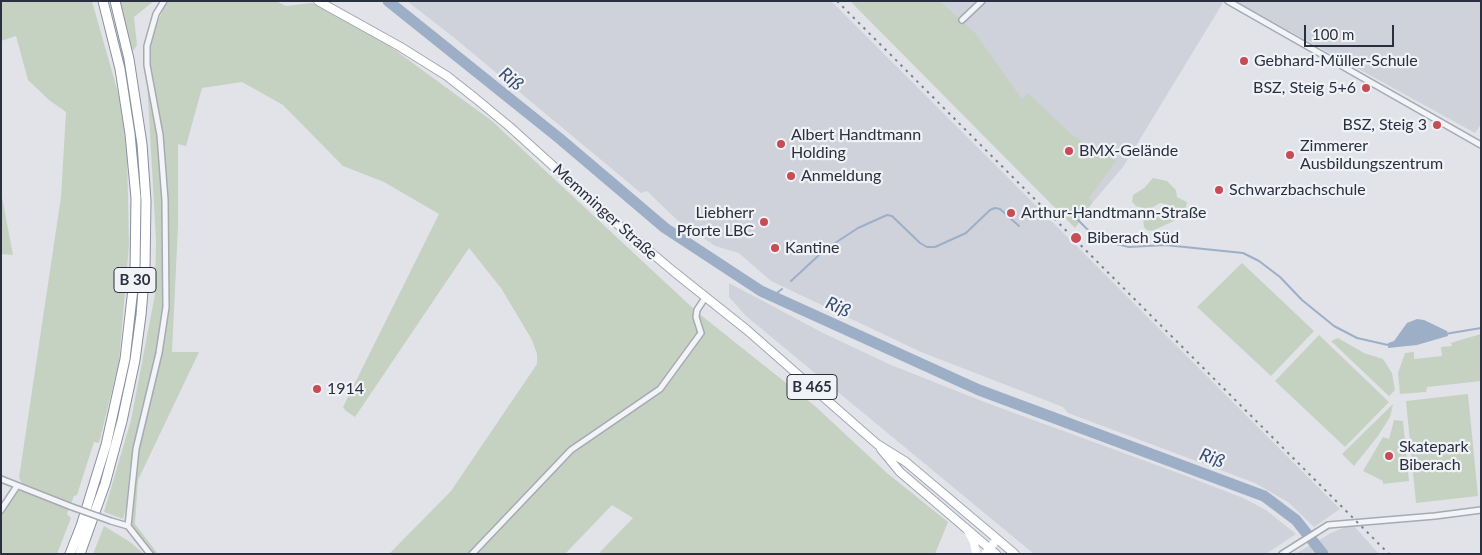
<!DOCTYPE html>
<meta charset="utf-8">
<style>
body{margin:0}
#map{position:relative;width:1482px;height:555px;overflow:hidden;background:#e1e3e9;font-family:Lato,sans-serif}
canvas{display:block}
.frame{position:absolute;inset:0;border:2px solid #2a3040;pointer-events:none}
.scale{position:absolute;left:1304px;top:25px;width:90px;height:22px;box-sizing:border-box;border:2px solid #2a3040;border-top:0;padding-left:6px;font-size:15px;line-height:18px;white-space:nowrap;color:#2a3040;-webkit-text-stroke:4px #f0f2f6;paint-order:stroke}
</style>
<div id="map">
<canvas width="1482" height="555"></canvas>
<div class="frame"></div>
<div class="scale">100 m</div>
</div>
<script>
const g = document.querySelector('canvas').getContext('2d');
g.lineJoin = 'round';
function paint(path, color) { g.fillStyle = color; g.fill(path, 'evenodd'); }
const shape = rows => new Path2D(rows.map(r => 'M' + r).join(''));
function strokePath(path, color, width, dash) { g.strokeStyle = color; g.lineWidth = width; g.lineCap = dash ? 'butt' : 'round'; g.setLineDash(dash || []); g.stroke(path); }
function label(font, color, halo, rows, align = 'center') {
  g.font = font + ' Lato,sans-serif'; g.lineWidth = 4.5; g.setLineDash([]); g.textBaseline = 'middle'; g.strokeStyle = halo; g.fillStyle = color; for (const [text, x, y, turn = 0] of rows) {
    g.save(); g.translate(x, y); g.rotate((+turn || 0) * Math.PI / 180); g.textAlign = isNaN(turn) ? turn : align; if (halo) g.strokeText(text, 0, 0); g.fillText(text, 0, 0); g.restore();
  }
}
paint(shape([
 [407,1,831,1,1340,509,1314,527,1288,502,1255,483,1068,413,1063,407,921,352,771,281,739,253,715,246,676,219,647,191,641,193,452,36],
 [940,1,1224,1,1123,167,1093,202,1051,166],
 [1235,1,1481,1,1481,124,1475,133],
 [729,283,825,334,891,365,987,403,1189,477,1243,498,1266,510,1296,534,1266,554,1034,554,746,316,729,297],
 [1345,527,1355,527,1379,554,1295,554,1331,533]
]), '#cfd2db');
paint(shape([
 [1,1,92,1,120,100,127,152,129,245,119,362,99,443,94,442,77,495,74,496,67,514,71,518,57,554,1,554,1,513,14,494,18,491,21,490,35,495,37,492,23,485,19,478,61,197,66,112,49,100,28,80,16,36,1,41],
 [118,1,154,1,134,17,137,45,133,51],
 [167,1,276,1,286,6,312,3,384,42,492,121,697,312,815,406,887,473,948,522,935,554,602,554,600,552,633,518,612,505,565,554,389,554,451,491,537,364,537,354,532,340,501,288,469,248,355,417,346,411,343,407,439,214,384,182,343,166,283,105,242,82,202,88,186,146,178,144,178,226,172,352,199,352,138,480,135,524,158,554,153,554,131,525,135,467,130,466,126,508,123,519,104,512,131,420,155,294,156,240,146,62,150,39],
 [850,1,940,1,975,33,1022,99,1028,93,1072,135,1116,161,1089,198,1093,202,1075,228],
 [1153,178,1167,181,1176,190,1177,197,1187,202,1186,207,1182,213,1178,213,1169,205,1160,203,1148,210,1136,206,1132,202,1133,195,1144,188],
 [1,192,13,255,1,254],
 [1166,210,1174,214,1176,220,1152,231,1147,230,1144,227,1143,218,1149,217,1152,220,1154,214,1157,212],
 [1242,263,1314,331,1271,376,1197,307],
 [1481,334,1481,381,1427,387,1426,392,1400,394,1398,373,1405,353,1414,352,1414,359,1442,356,1441,347,1452,346,1451,343,1457,341],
 [1319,335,1389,402,1345,447,1275,381],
 [1338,338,1364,353,1383,359,1392,373,1395,390,1389,396,1331,341],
 [1468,394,1478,496,1416,503,1406,401],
 [1393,404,1390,417,1378,436,1354,466,1342,454],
 [1394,420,1403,421,1409,481,1383,484,1383,481,1363,471,1383,437,1389,439],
 [104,526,130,542,144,554,93,554]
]), '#c5d2c2');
paint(shape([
 [1417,319,1424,320,1447,331,1448,336,1417,345,1388,348,1388,343,1394,341,1407,323]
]), '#9dafc7');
strokePath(shape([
 [1068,210,1091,233,1102,240],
 [1112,243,1129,247,1165,245,1243,253,1259,261,1280,277,1302,300,1334,326,1357,338,1388,345],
 [791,281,818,256,832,245,858,228,887,215,892,216,920,243,927,247,935,247,966,233,990,210,995,208,1000,209,1019,226],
 [773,296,782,289],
 [1445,334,1481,328]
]), '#9dafc7', 2);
strokePath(shape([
 [388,1,559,138,665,228,761,291,979,390,1264,496,1296,520,1323,554]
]), '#9dafc7', 11);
const street = shape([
 [1228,1,1481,145],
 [962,20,982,1],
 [1,479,72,507],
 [1,510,17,486],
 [111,521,128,526,150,554],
 [128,526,136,449,159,353,166,307,165,200,160,135,147,65,147,46,156,14,164,1],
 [472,554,571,450,660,389,701,333,696,317,697,310,705,298],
 [1282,554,1328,525,1435,516,1481,510]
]);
const primary = shape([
 [318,1,399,46,447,76,475,98,510,127,615,222,673,271,747,330,877,444,906,462,1015,554],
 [881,449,900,472,996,554]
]);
const highway = shape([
 [70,554,81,526,106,445,125,359,135,271,136,198,130,134,120,69,103,1],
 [80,554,105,484,122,421,135,360,141,315,145,268,146,201,142,144,129,59,115,1]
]);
strokePath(street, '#a6aab3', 8);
strokePath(primary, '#a1a7b4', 10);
strokePath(highway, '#89909f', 11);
strokePath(street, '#f3f4f7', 5);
strokePath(shape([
 [968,531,974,542,976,554],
 [985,554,997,539]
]), '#fff', 8);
strokePath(primary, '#fff', 8);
strokePath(highway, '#fff', 9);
strokePath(shape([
 [837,1,1389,554]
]), '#7b8292', 2, [2.5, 5]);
const streetBridge = shape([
 [72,507,111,521]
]);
strokePath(streetBridge, '#a6aab3', 8, []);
strokePath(streetBridge, '#f3f4f7', 5);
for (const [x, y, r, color] of [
 [1244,61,5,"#c84c55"],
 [1366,88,5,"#c84c55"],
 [1437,125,5,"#c84c55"],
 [781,144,5,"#c84c55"],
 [1069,151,5,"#c84c55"],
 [1290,155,5,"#c84c55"],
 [791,176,5,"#c84c55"],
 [1219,190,5,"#c84c55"],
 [1011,213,5,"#c84c55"],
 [764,222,5,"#c84c55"],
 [1076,238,6,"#c84c55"],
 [775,248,5,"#c84c55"],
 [317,389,5,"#c84c55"],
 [1389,456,5,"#c84c55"]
]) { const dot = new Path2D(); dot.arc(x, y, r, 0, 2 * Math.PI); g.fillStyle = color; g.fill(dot); strokePath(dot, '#f0f2f6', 2); }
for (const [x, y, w] of [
 [135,280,42],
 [812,387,50]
]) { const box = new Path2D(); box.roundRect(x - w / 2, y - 12.5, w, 25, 4); g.fillStyle = '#f0f2f6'; g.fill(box); strokePath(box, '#2a3040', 1); }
label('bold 15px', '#2a3040', null, [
 ["B 30",135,280],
 ["B 465",812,387]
]);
label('16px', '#2a3040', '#f0f2f6', [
 ["Gebhard-Müller-Schule",1254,61],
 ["BSZ, Steig 5+6",1356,88,"right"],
 ["BSZ, Steig 3",1427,125,"right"],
 ["Albert Handtmann",791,135],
 ["Holding",791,153],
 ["Zimmerer",1300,146],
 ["Ausbildungszentrum",1300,164],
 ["BMX-Gelände",1079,151],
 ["Anmeldung",801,176],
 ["Schwarzbachschule",1229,190],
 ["Liebherr",754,213,"right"],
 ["Pforte LBC",754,231,"right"],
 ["Arthur-Handtmann-Straße",1021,213],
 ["Biberach Süd",1087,238],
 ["Kantine",785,248],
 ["1914",327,389],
 ["Skatepark",1399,447],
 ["Biberach",1399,465]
], 'left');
label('16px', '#2a3040', '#f0f2f6', [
 ["Memminger Straße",605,212,42]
]);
label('italic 18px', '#364c72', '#f0f2f6', [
 ["Riß",511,79,39],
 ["Riß",838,307,24],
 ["Riß",1212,458,20]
]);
</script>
